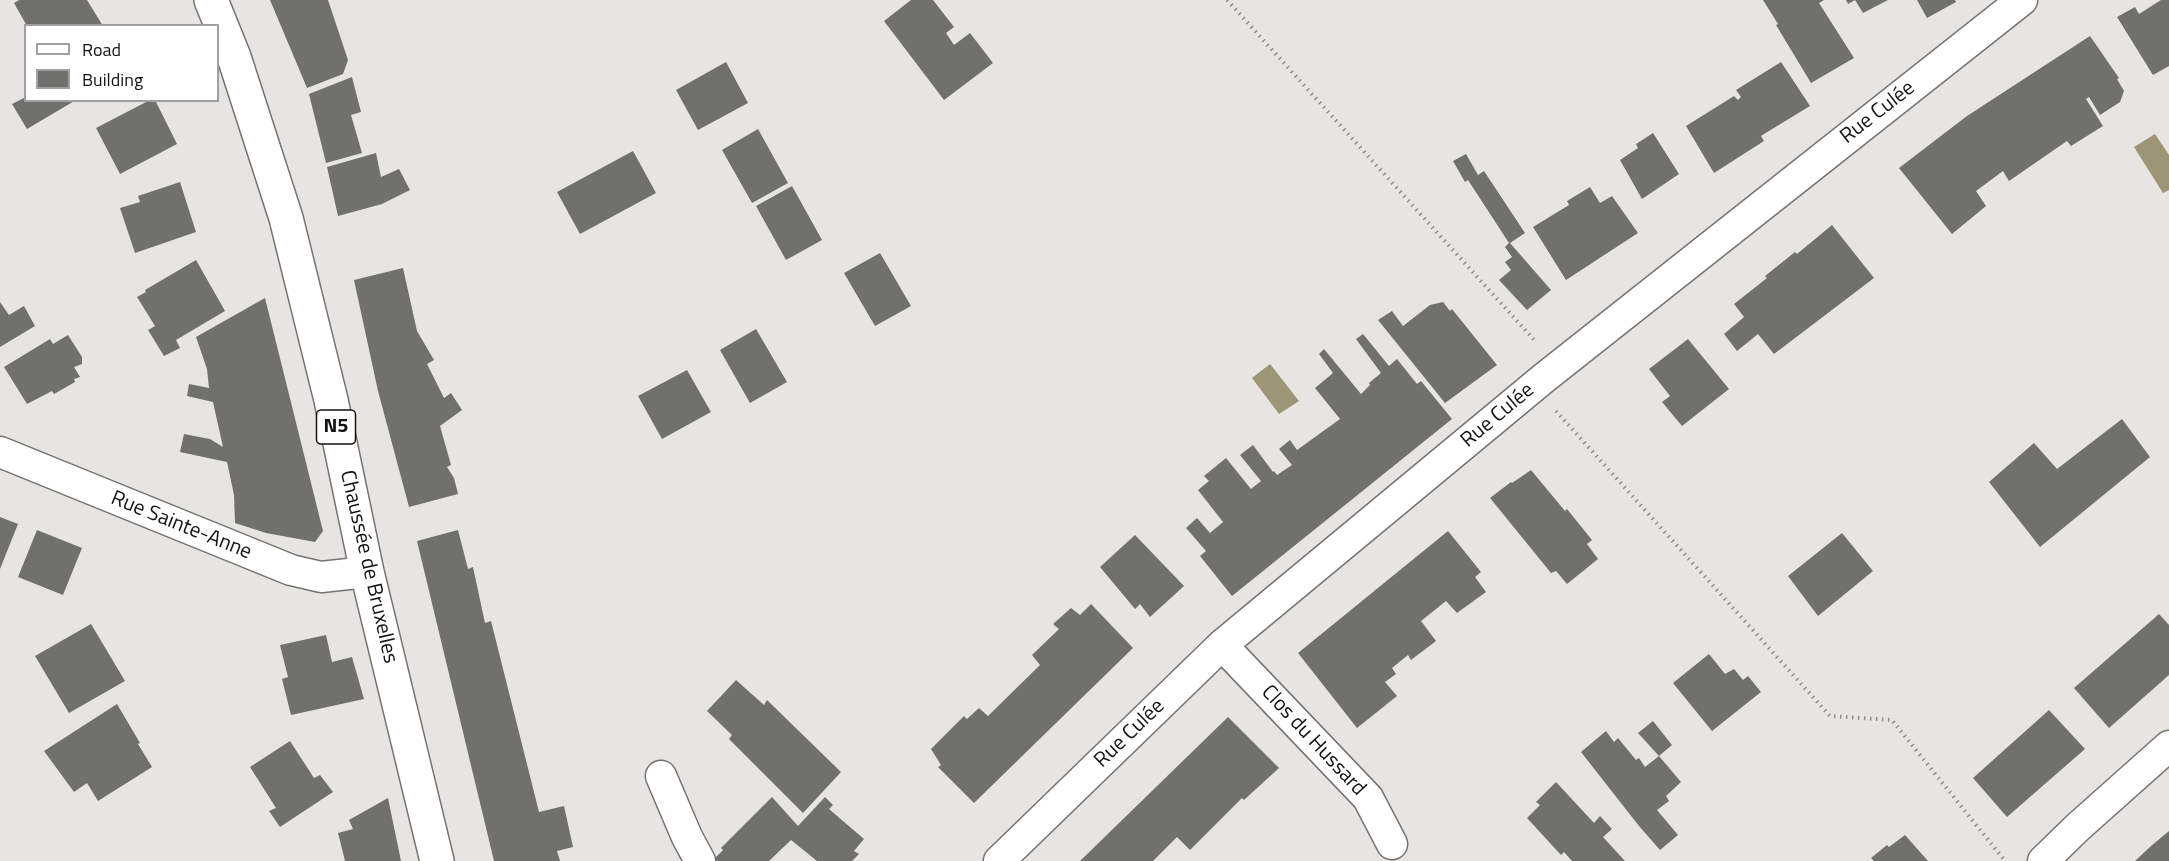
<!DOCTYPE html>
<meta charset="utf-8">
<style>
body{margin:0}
#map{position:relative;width:2169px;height:861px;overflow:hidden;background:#e6e5e1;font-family:"Titillium Web",sans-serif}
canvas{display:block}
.legend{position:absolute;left:24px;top:24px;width:195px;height:78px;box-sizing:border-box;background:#fff;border:2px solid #a0a0a0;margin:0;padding:8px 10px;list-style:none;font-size:18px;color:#121211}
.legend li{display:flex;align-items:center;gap:12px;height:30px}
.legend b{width:30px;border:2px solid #a0a0a0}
</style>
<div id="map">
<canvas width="2169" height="861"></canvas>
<ul class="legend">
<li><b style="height:8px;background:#fff"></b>Road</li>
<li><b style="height:16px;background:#70706d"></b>Building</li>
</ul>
</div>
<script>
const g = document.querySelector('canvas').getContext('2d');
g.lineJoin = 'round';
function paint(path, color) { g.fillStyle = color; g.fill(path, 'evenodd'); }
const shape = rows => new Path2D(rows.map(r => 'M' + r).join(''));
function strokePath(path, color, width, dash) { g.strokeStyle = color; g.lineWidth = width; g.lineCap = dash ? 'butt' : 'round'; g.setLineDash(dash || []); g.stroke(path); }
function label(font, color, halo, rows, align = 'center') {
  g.font = font + ' "Titillium Web",sans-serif'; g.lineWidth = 5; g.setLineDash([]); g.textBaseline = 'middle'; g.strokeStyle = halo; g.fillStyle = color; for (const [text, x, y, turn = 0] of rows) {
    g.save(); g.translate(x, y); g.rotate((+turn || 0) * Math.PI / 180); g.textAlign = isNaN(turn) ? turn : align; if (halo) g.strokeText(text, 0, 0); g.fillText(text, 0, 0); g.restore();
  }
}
paint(shape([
 [2155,134,2169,155,2169,190,2163,193,2134,147],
 [1270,364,1299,401,1279,414,1252,378]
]), '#9c9576');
paint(shape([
 [19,0,87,0,103,26,27,26,14,3],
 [270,0,328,0,348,60,343,74,307,88],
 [911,0,933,0,954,27,946,33,954,45,970,33,993,63,944,100,884,21],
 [1763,0,1824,0,1819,3,1854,58,1811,83,1776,25,1778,24],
 [1846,0,1888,0,1863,13,1855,0,1848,4],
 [1917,0,1955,0,1956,2,1927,18],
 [2161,0,2169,0,2169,66,2153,75,2117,17,2135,7,2139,14],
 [2090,36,2119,78,2117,79,2124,91,2120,102,2100,115,2089,97,2086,99,2103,126,2071,146,2067,141,2009,181,2003,171,1976,191,1986,206,1952,234,1899,168,1967,116],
 [726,62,748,103,698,130,676,90],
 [1781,62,1810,106,1764,134,1761,136,1764,141,1714,173,1686,126,1734,96,1738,100,1741,97,1736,90],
 [352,77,361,112,351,115,362,153,326,163,309,94],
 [26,97,26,100,76,100,27,129,12,104],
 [150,100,155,100,177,144,120,174,96,128],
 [758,129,788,183,752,203,722,150],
 [1653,133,1679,174,1642,199,1620,160,1638,148,1636,144],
 [633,151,656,193,580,234,557,192],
 [376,153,381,177,399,169,410,190,382,204,338,216,327,167],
 [1466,154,1478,175,1484,171,1525,233,1510,243,1551,290,1527,310,1499,280,1511,270,1505,262,1512,257,1505,247,1509,243,1468,180,1465,182,1453,161],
 [180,182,196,232,135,253,120,208,140,202,138,196],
 [792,186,822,240,786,260,756,206],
 [1590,187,1600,203,1612,196,1638,233,1566,280,1533,227,1569,205,1567,201],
 [1832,225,1874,278,1774,354,1758,334,1737,351,1724,334,1744,317,1734,304,1767,278,1765,276,1795,252,1797,254],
 [880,253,911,306,875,326,844,273],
 [196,260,225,311,176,340,180,348,164,356,148,330,155,326,137,297,146,292,145,290],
 [403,268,417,331,434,360,427,364,444,398,451,393,462,410,440,426,451,465,447,467,454,478,458,494,409,507,378,391,354,280],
 [265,298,323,531,315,542,266,533,235,523,234,495,227,462,180,452,184,434,210,439,223,447,213,402,187,396,189,384,209,388,207,369,196,337],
 [0,302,9,315,24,306,35,326,0,347],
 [1443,302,1450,311,1452,309,1497,365,1445,403,1378,320,1392,311,1403,326,1430,305],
 [756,329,787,382,750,403,720,350],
 [1363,334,1389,366,1397,359,1417,384,1421,381,1452,419,1232,596,1200,556,1206,551,1186,528,1197,518,1210,533,1223,522,1198,490,1209,481,1204,476,1226,458,1251,489,1261,481,1240,455,1253,445,1273,472,1274,471,1277,475,1292,465,1279,449,1290,440,1297,450,1340,419,1315,388,1333,373,1319,354,1324,349,1361,394,1370,385,1369,383,1381,373,1356,339],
 [68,335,82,357,82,364,74,367,80,377,74,379,75,382,54,394,52,391,27,404,4,367,50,339,53,344],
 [1688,339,1729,389,1682,426,1662,402,1670,396,1649,369],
 [687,370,711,412,662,439,638,396],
 [2122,419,2150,457,2040,547,1989,482,2034,443,2057,469],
 [1531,470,1565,511,1567,509,1592,540,1587,544,1598,559,1567,584,1556,571,1551,573,1490,498,1511,482,1512,483],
 [0,517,18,524,0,569],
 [37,530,82,548,63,595,18,577],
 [458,530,468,569,473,567,485,623,491,621,539,812,564,806,573,847,557,851,560,861,494,861,417,541],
 [1448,531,1481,572,1475,577,1486,592,1457,613,1446,601,1421,621,1436,641,1411,660,1408,655,1392,668,1396,674,1385,682,1397,696,1357,728,1298,653],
 [1842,533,1873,571,1818,616,1788,576],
 [1135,535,1184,586,1150,617,1140,604,1135,609,1100,567],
 [1091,604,1133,648,974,803,938,767,941,765,931,749,964,716,967,719,979,708,988,716,1040,665,1032,655,1059,629,1053,624,1071,608,1080,615],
 [2159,614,2169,625,2169,675,2109,728,2074,688],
 [91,624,125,681,69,713,35,656],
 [326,635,332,662,352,657,364,699,291,715,282,679,288,677,280,645],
 [1709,654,1725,674,1734,669,1743,680,1748,676,1761,692,1712,731,1673,683],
 [736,680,764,705,767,700,841,772,803,813,729,739,732,735,707,711],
 [117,704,140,743,138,744,152,767,98,801,87,783,74,792,44,751],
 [2049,710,2085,749,2007,817,1973,778],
 [1228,717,1279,768,1244,800,1242,798,1190,850,1177,837,1153,861,1080,861],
 [1653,721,1672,745,1659,756,1638,733],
 [1606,731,1614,742,1618,738,1636,760,1639,758,1645,767,1659,756,1681,782,1666,796,1669,801,1657,810,1678,835,1660,850,1639,826,1581,752],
 [290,741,314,778,320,775,333,792,280,827,269,811,276,808,250,767],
 [1556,782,1594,823,1600,816,1612,829,1603,837,1625,861,1572,861,1564,852,1561,855,1527,818,1540,805,1536,802],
 [772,797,798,826,825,797,833,805,829,809,864,839,854,851,859,854,852,861,817,861,791,840,769,861,712,861,723,850,721,848],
 [388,798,401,861,345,861,338,833,353,829,349,820],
 [2169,831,2169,861,2135,861,2151,846],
 [1905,835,1928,861,1874,861,1871,858,1887,845,1889,847]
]), '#70706d');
const minor = shape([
 [0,452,291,570,321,577,367,572],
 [1222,645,1368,798,1392,844],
 [661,776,687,837,700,861],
 [999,861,1222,645,1544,378,2022,0],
 [2043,861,2078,827,2169,746]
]);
const primary = shape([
 [211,0,234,57,286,218,331,400,367,572,437,861]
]);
strokePath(minor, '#747370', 33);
strokePath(primary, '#747370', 36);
strokePath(shape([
 [1227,0,1536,342],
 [1556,411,1830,716,1892,720,2005,861]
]), '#908f8c', 4, [1.5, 4.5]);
strokePath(minor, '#fff', 30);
strokePath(primary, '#fff', 33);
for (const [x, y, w] of [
 [336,427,39]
]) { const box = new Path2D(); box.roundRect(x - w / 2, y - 17, w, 34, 4.5); g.fillStyle = '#fff'; g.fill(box); strokePath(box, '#121211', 1.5); }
label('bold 20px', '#121211', null, [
 ["N5",336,427]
]);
label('21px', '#121211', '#fff', [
 ["Rue Culée",1878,113,-38],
 ["Rue Culée",1498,416,-40],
 ["Rue Sainte-Anne",181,526,22],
 ["Chaussée de Bruxelles",368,567,77],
 ["Rue Culée",1130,734,-44],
 ["Clos du Hussard",1313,741,47]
]);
</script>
